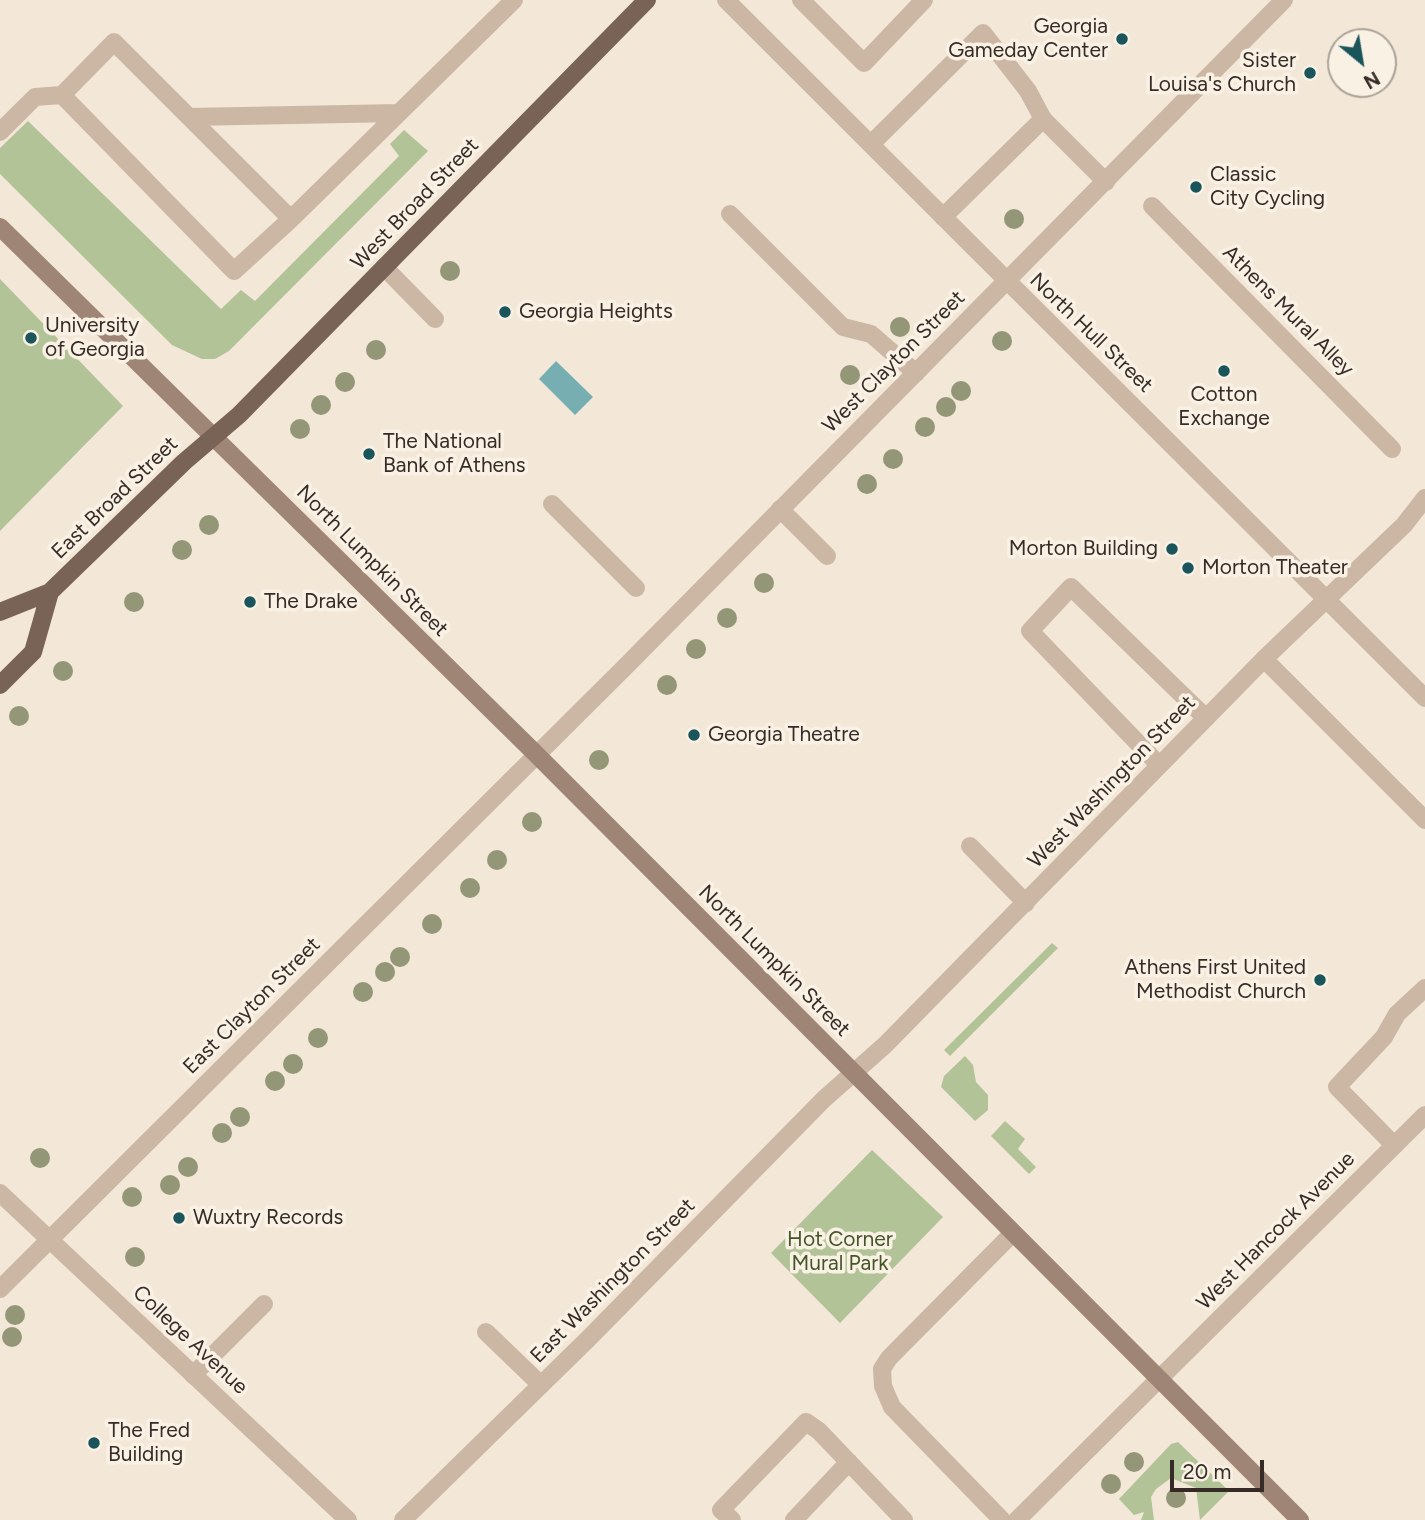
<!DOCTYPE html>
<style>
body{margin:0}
#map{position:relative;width:1425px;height:1520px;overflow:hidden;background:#f3e7d8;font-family:Figtree,sans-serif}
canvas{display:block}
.north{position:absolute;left:1327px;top:28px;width:70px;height:70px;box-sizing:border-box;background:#faf1e5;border:2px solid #aca299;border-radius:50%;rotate:150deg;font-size:19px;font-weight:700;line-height:28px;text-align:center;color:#362b26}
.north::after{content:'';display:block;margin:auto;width:24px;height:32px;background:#19555a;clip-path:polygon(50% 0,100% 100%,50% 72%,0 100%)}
.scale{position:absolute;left:1170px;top:1460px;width:94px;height:32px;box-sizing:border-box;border:4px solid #362b26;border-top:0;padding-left:9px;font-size:21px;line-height:24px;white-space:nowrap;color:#362b26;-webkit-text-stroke:5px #faf1e5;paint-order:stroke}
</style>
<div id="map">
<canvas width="1425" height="1520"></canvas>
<div class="north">N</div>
<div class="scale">20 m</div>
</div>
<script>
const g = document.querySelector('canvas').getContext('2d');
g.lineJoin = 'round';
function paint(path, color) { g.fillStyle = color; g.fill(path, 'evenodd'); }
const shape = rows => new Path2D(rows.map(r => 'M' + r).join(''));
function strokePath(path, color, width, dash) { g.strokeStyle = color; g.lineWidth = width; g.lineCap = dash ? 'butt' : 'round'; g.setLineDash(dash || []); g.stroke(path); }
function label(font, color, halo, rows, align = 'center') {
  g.font = font + ' Figtree,sans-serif'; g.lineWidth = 7; g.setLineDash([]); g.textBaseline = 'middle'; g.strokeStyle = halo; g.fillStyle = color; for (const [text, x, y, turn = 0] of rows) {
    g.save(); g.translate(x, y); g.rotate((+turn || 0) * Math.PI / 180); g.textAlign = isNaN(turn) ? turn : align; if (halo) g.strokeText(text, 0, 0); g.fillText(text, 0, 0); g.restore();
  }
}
paint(shape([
 [28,121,221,309,241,290,255,301,399,156,390,144,404,130,428,151,229,351,215,359,202,359,172,345,0,174,0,148],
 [0,279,123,406,0,531],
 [1052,943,1058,948,950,1056,944,1050],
 [965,1056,973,1065,976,1082,988,1095,988,1110,975,1121,941,1087,944,1076],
 [1005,1121,1025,1139,1018,1149,1036,1167,1029,1174,991,1136],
 [872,1150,943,1217,840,1323,771,1253],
 [1178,1442,1229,1491,1200,1520,1196,1488,1171,1478,1156,1489,1151,1497,1154,1520,1141,1520,1144,1512,1134,1515,1119,1499,1171,1444]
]), '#b3c398');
paint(shape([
 [556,361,593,397,575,415,539,379]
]), '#76aeb2');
strokePath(shape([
 [801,0,864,63,924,0],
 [189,117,398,113],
 [0,132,35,97,62,95,114,42,291,219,234,271,62,95],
 [871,144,983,33,1028,91,1043,119,1106,182],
 [1152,206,1392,449],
 [730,214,843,327,871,334,916,373],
 [943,217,1043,119],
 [291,219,514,0],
 [384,267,435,319],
 [552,504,636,588],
 [780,509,827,556],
 [1264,659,1425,820],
 [1159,765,1030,631,1071,587,1206,718],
 [970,846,1026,903],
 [1394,1145,1337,1087,1384,1037,1397,1014,1425,988],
 [486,1332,541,1385],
 [193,1375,264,1304],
 [732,1520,721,1510,806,1422,819,1431,904,1520],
 [794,1520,849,1462],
 [1002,1520,892,1407,883,1386,882,1369,889,1358,1013,1233]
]), '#cbb7a4', 18);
strokePath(shape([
 [0,1193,50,1240]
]), '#cbb7a4', 18);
strokePath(shape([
 [726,0,1425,698],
 [403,1520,588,1339,824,1099,885,1045,1264,659,1404,525,1425,498]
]), '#cbb7a4', 18);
strokePath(shape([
 [50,1240,348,1520],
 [0,1289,625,667,1284,0],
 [1017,1520,1425,1115]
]), '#cbb7a4', 18);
strokePath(shape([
 [0,227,536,754,1300,1520]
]), '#9f8575', 18);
strokePath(shape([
 [0,612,50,592,184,462,239,415,647,0],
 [0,685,33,652,50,592]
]), '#796356', 18);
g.fillStyle = '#939777';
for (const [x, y] of [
 [1014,219],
 [450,271],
 [900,327],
 [1002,341],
 [376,350],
 [850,375],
 [345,382],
 [961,391],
 [321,405],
 [946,407],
 [925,427],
 [300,429],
 [893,459],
 [867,484],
 [209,525],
 [182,550],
 [764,583],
 [134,602],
 [727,618],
 [696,649],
 [63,671],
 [667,685],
 [19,716],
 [599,760],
 [532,822],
 [497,860],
 [470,888],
 [432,924],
 [400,957],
 [385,972],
 [363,992],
 [318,1038],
 [293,1064],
 [275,1081],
 [240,1117],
 [222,1133],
 [40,1158],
 [188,1167],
 [170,1185],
 [132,1197],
 [135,1257],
 [15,1315],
 [12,1337],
 [1134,1462],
 [1111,1484],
 [1176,1498]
]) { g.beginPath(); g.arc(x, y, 10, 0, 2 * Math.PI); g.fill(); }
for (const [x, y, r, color] of [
 [1122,39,7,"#19555a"],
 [1310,73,7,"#19555a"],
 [1196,187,7,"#19555a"],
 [505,312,7,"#19555a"],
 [31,338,7,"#19555a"],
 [1224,371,7,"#19555a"],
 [369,454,7,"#19555a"],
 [1172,549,7,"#19555a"],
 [1188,568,7,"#19555a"],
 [250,602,7,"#19555a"],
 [694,735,7,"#19555a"],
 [1320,980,7,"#19555a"],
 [179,1218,7,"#19555a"],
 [94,1443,7,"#19555a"]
]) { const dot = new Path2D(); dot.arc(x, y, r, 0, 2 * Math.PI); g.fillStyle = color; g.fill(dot); strokePath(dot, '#faf1e5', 2.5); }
label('21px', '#362b26', '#faf1e5', [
 ["Georgia",1108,27,"right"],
 ["Gameday Center",1108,51,"right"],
 ["Sister",1296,61,"right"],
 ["Louisa's Church",1296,85,"right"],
 ["Classic",1210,175],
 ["City Cycling",1210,199],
 ["Georgia Heights",519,312],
 ["University",45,326],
 ["of Georgia",45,350],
 ["Cotton",1224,395,"center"],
 ["Exchange",1224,419,"center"],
 ["The National",383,442],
 ["Bank of Athens",383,466],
 ["Morton Building",1158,549,"right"],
 ["Morton Theater",1202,568],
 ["The Drake",264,602],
 ["Georgia Theatre",708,735],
 ["Athens First United",1306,968,"right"],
 ["Methodist Church",1306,992,"right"],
 ["Wuxtry Records",193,1218],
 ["The Fred",108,1431],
 ["Building",108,1455]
], 'left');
label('21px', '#362b26', '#faf1e5', [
 ["West Broad Street",415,204,-46],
 ["Athens Mural Alley",1288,311,45],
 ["North Hull Street",1091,333,44],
 ["West Clayton Street",894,362,-45],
 ["East Broad Street",115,498,-44],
 ["North Lumpkin Street",372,561,45],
 ["West Washington Street",1112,782,-46],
 ["North Lumpkin Street",774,961,45],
 ["East Clayton Street",252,1006,-45],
 ["West Hancock Avenue",1276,1231,-45],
 ["East Washington Street",613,1281,-45],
 ["College Avenue",190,1340,43]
]);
label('21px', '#445628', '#faf1e5', [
 ["Hot Corner",840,1240],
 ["Mural Park",840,1264]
]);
</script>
